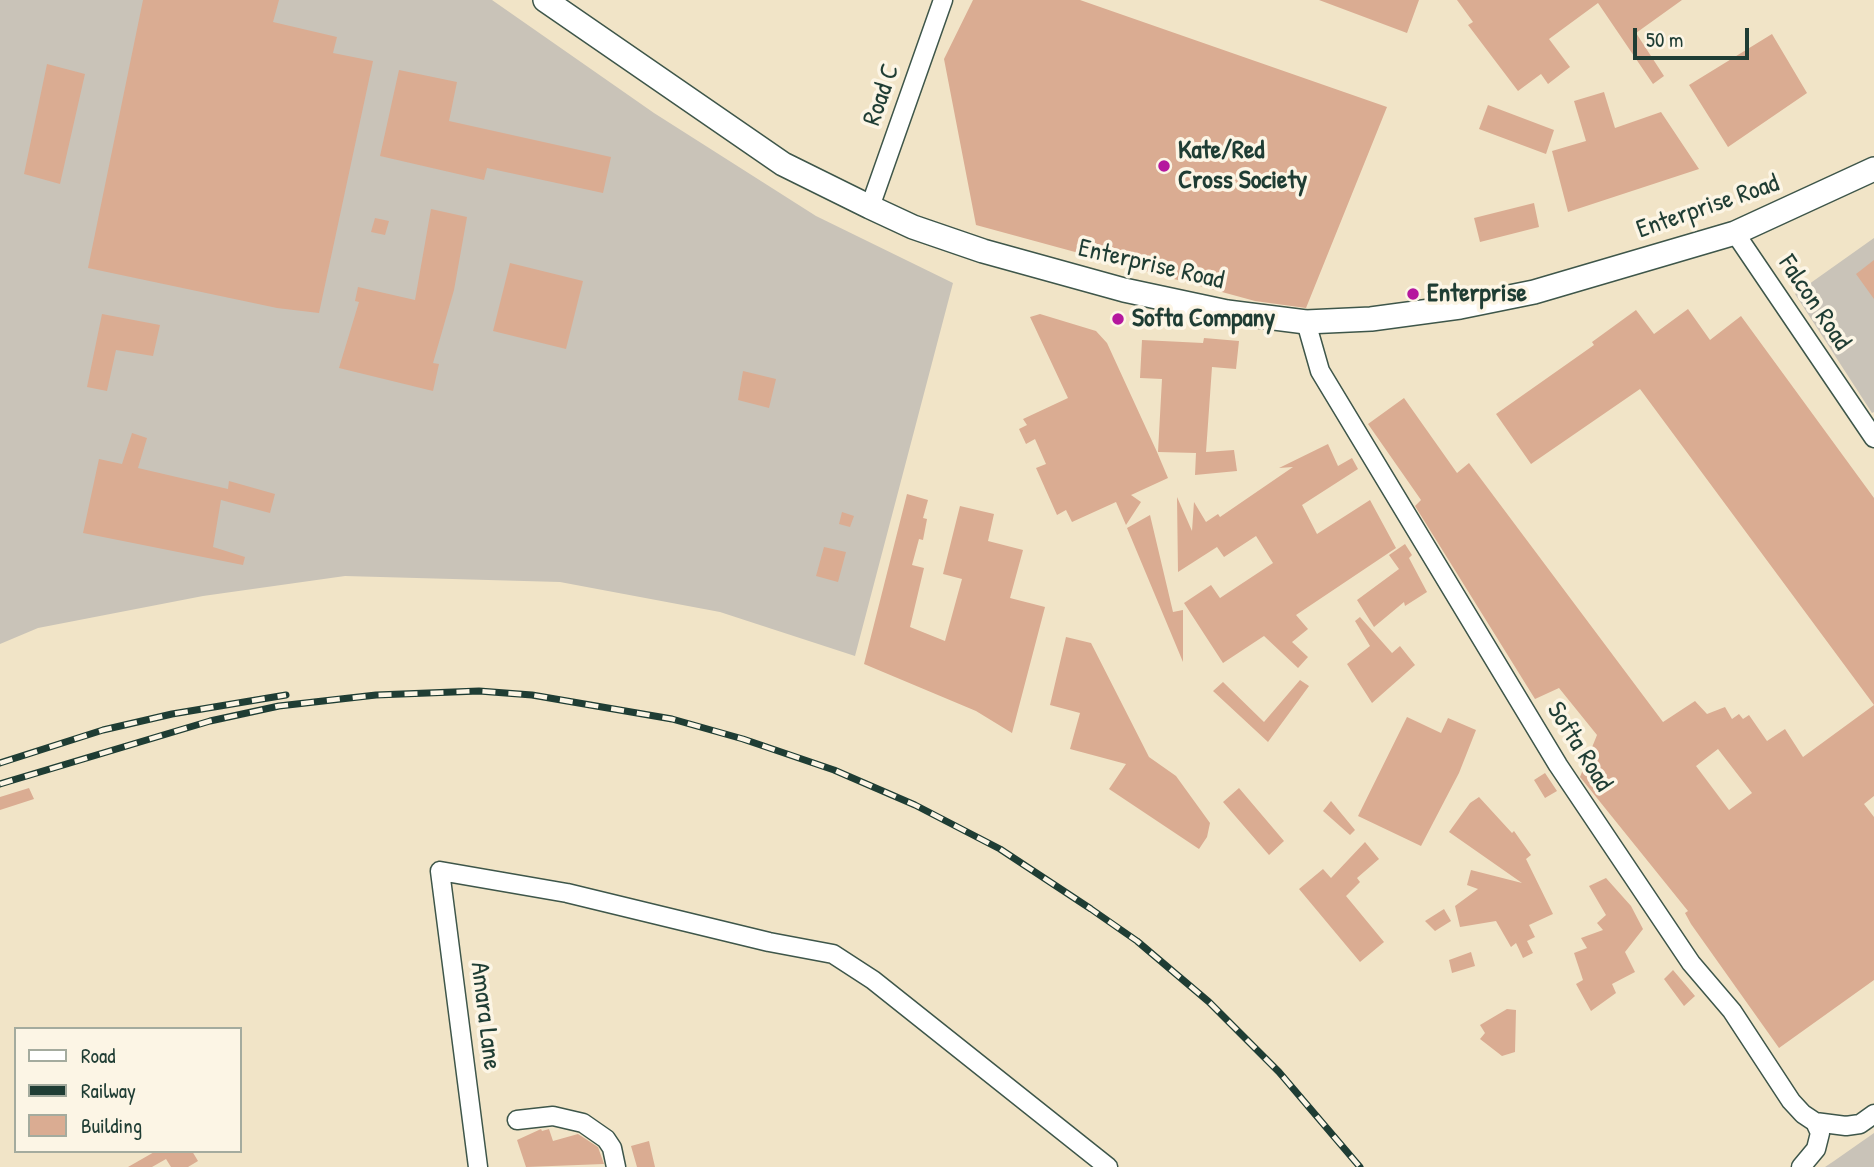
<!DOCTYPE html>
<style>
body{margin:0}
#map{position:relative;width:1874px;height:1167px;overflow:hidden;background:#f1e4c7;font-family:"Patrick Hand",sans-serif}
canvas{display:block}
.legend{position:absolute;left:14px;top:1027px;width:228px;height:126px;box-sizing:border-box;background:#fcf5e5;border:2px solid #a4ab9e;margin:0;padding:9px 12px;list-style:none;font-size:21px;color:#1f3d34}
.legend li{display:flex;align-items:center;gap:14px;height:35px}
.legend b{width:35px;border:2px solid #a4ab9e}
.scale{position:absolute;left:1633px;top:28px;width:116px;height:32px;box-sizing:border-box;border:4px solid #1f3d34;border-top:0;padding-left:9px;font-size:21px;line-height:24px;white-space:nowrap;color:#1f3d34;-webkit-text-stroke:5px #fcf5e5;paint-order:stroke}
</style>
<div id="map">
<canvas width="1874" height="1167"></canvas>
<ul class="legend">
<li><b style="height:9px;background:#fff"></b>Road</li>
<li><b style="height:9px;background:#1f3d34"></b>Railway</li>
<li><b style="height:19px;background:#daac92"></b>Building</li>
</ul>
<div class="scale">50 m</div>
</div>
<script>
const g = document.querySelector('canvas').getContext('2d');
g.lineJoin = 'round';
function paint(path, color) { g.fillStyle = color; g.fill(path, 'evenodd'); }
const shape = rows => new Path2D(rows.map(r => 'M' + r).join(''));
function strokePath(path, color, width, dash) { g.strokeStyle = color; g.lineWidth = width; g.lineCap = dash ? 'butt' : 'round'; g.setLineDash(dash || []); g.stroke(path); }
function label(font, color, halo, rows, align = 'center') {
  g.font = font + ' "Patrick Hand",sans-serif'; g.lineWidth = 7; g.setLineDash([]); g.textBaseline = 'middle'; g.strokeStyle = halo; g.fillStyle = color; for (const [text, x, y, turn = 0] of rows) {
    g.save(); g.translate(x, y); g.rotate((+turn || 0) * Math.PI / 180); g.textAlign = isNaN(turn) ? turn : align; if (halo) g.strokeText(text, 0, 0); g.fillText(text, 0, 0); g.restore();
  }
}
paint(shape([
 [0,0,492,0,654,113,816,216,953,283,855,656,720,612,560,582,345,576,203,596,38,628,0,644],
 [1874,238,1874,412,1872,413,1795,294],
 [1874,1133,1874,1167,1825,1167,1834,1161]
]), '#c9c3b8');
paint(shape([
 [143,0,279,0,273,22,337,37,333,53,373,61,319,313,277,308,88,268],
 [973,0,1080,0,1387,107,1306,308,1255,301,976,225,944,59],
 [1319,0,1419,0,1407,33],
 [1457,0,1682,0,1636,33,1664,76,1653,84,1598,3,1549,39,1570,67,1548,84,1541,74,1518,91,1468,25,1473,22],
 [1772,34,1807,93,1728,147,1689,85],
 [47,64,85,74,60,184,24,174],
 [399,70,457,82,449,121,611,157,603,193,487,168,484,180,380,156],
 [1604,92,1615,128,1661,112,1699,169,1568,212,1552,151,1586,141,1574,101],
 [1488,105,1554,130,1546,154,1479,129],
 [1534,203,1539,227,1480,242,1474,218],
 [431,209,467,217,454,290,433,363,439,364,433,391,339,368,359,302,355,301,358,287,415,300],
 [375,218,389,221,385,235,371,232],
 [1874,260,1874,299,1856,274],
 [510,263,583,281,566,349,493,331],
 [1688,309,1710,340,1741,316,1874,498,1874,705,1640,389,1531,464,1496,414,1594,345,1592,342,1636,310,1654,334],
 [102,314,160,325,153,356,116,350,107,391,87,387],
 [1040,314,1096,331,1107,343,1157,452,1168,478,1131,495,1141,502,1126,525,1116,502,1072,522,1066,510,1057,515,1036,468,1046,464,1035,439,1026,444,1019,429,1027,425,1023,419,1068,398,1030,317],
 [1204,338,1239,341,1236,369,1212,367,1206,452,1234,450,1237,471,1195,475,1196,453,1158,452,1162,379,1140,378,1142,340,1203,343],
 [743,371,776,379,769,408,738,400],
 [1404,398,1457,473,1469,463,1663,722,1695,701,1707,714,1725,707,1732,719,1739,714,1743,719,1749,715,1767,741,1785,729,1803,757,1874,705,1874,796,1864,804,1874,817,1874,980,1779,1048,1691,924,1685,913,1688,911,1580,777,1597,735,1559,688,1535,699,1415,506,1421,500,1368,424],
 [1718,749,1752,793,1729,810,1696,766],
 [132,433,147,438,138,468,228,489,229,481,275,494,270,513,221,500,213,547,245,557,243,565,83,533,99,459,122,464],
 [1328,444,1338,466,1352,458,1358,469,1302,505,1317,534,1370,500,1396,548,1296,615,1308,629,1292,642,1308,657,1298,668,1264,636,1223,663,1184,603,1211,585,1220,598,1273,563,1256,536,1224,557,1217,547,1178,572,1177,497,1192,531,1194,502,1206,522,1218,514,1220,517,1293,467,1279,468],
 [907,494,928,500,923,518,927,519,923,540,919,539,912,565,924,568,910,627,945,641,962,579,943,574,960,506,994,514,988,541,1023,550,1010,598,1045,607,1012,733,976,711,864,664],
 [842,512,854,516,850,527,839,524],
 [1150,515,1173,612,1183,610,1183,662,1127,528],
 [1405,544,1412,555,1409,558,1427,592,1405,606,1404,602,1374,627,1357,600,1399,569,1389,555],
 [824,547,846,552,838,582,816,576],
 [1360,617,1392,653,1400,646,1415,665,1372,703,1347,664,1370,646,1355,621],
 [1066,637,1091,643,1149,757,1176,776,1210,823,1207,837,1199,849,1109,789,1126,764,1070,749,1080,713,1050,705],
 [1300,680,1309,686,1268,742,1213,691,1223,682,1264,722],
 [1407,717,1441,733,1448,718,1476,730,1459,773,1421,846,1358,816],
 [1545,773,1557,791,1545,798,1534,780],
 [29,788,34,799,0,810,0,797],
 [1239,788,1284,841,1269,855,1223,802],
 [1479,797,1512,833,1514,831,1531,855,1526,859,1553,914,1529,925,1535,937,1527,941,1533,953,1523,958,1516,943,1511,947,1496,921,1460,927,1455,906,1478,889,1467,885,1471,870,1522,883,1449,832,1470,803],
 [1331,801,1355,830,1350,835,1323,811],
 [1365,842,1379,859,1357,878,1360,882,1346,896,1384,942,1360,962,1299,889,1323,869,1331,878],
 [1606,878,1631,906,1643,929,1625,952,1635,972,1612,984,1616,993,1591,1011,1576,984,1583,980,1574,953,1587,948,1581,938,1603,930,1597,923,1606,915,1589,886],
 [1444,909,1451,921,1435,931,1425,921],
 [1471,952,1475,966,1452,973,1449,960],
 [1673,970,1695,996,1684,1006,1664,979],
 [1507,1009,1516,1010,1515,1052,1502,1056,1480,1039,1485,1033,1480,1025],
 [541,1129,542,1131,549,1129,553,1141,578,1134,598,1147,604,1164,526,1167,517,1140],
 [649,1141,655,1167,637,1167,631,1146],
 [156,1151,192,1151,198,1161,188,1167,171,1167,166,1159,152,1167,128,1167]
]), '#daac92');
const minor = shape([
 [870,207,943,0],
 [1735,233,1874,438],
 [1306,322,1320,371,1558,765,1691,963,1732,1011,1791,1101,1803,1114,1815,1122,1846,1126,1860,1124,1874,1114],
 [517,1120,553,1116,583,1123,606,1139,612,1148,616,1167],
 [478,1167,440,871,567,893,769,942,833,954,873,980,1108,1167],
 [1801,1167,1816,1149,1820,1133,1815,1122]
]);
const major = shape([
 [545,0,783,164,870,207,913,227,983,251,1124,290,1227,312,1306,322,1371,319,1460,307,1534,292,1735,233,1874,169]
]);
strokePath(minor, '#3e564a', 21);
strokePath(major, '#3e564a', 26);
strokePath(minor, '#fff', 18);
strokePath(major, '#fff', 23);
const rail = shape([
 [0,763,103,730,172,714,286,695],
 [0,784,210,721,279,706,376,695,479,691,532,695,672,719,743,739,834,770,915,805,1000,849,1091,909,1137,941,1209,1002,1279,1072,1360,1167]
]);
strokePath(rail, '#1f3d34', 7);
strokePath(rail, '#fcf5e5', 4.5, [13]);
for (const [x, y, r, color] of [
 [1164,166,7,"#b5179e"],
 [1413,294,7,"#b5179e"],
 [1118,319,7,"#b5179e"]
]) { const dot = new Path2D(); dot.arc(x, y, r, 0, 2 * Math.PI); g.fillStyle = color; g.fill(dot); strokePath(dot, '#fcf5e5', 2.5); }
label('26px', '#1f3d34', '#fcf5e5', [
 ["Road C",882,95,-71],
 ["Enterprise Road",1708,207,-19],
 ["Enterprise Road",1151,265,13],
 ["Falcon Road",1814,303,56],
 ["Softa Road",1579,747,58],
 ["Amara Lane",485,1016,83]
]);
label('bold 26px', '#1f3d34', '#fcf5e5', [
 ["Kate/Red",1178,151],
 ["Cross Society",1178,181],
 ["Enterprise",1427,294],
 ["Softa Company",1132,319]
], 'left');
</script>
